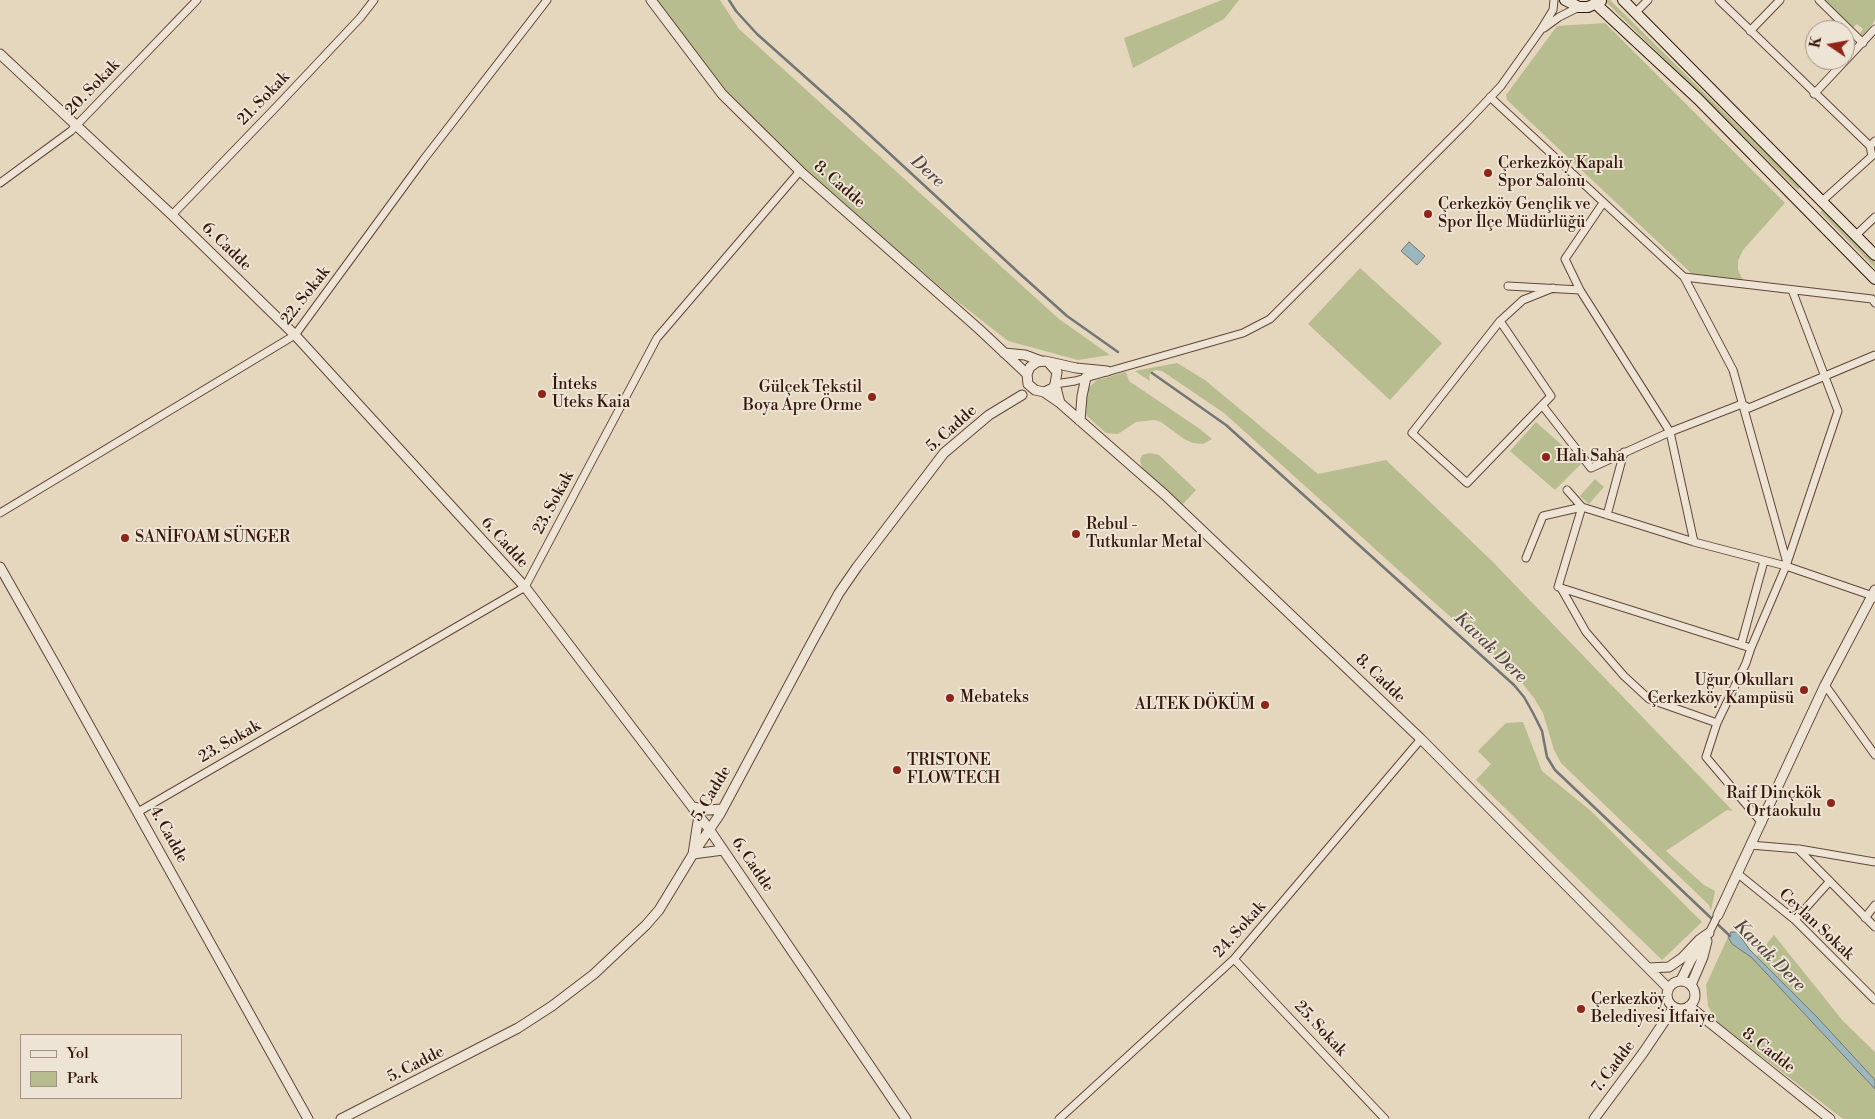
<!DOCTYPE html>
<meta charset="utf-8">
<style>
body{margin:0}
#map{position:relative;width:1875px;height:1119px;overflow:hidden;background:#e5d6be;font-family:"Libre Bodoni",serif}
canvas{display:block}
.legend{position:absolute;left:20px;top:1034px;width:162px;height:65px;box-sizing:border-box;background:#eee4d5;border:1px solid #a49284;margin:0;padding:6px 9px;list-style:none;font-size:15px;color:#35170b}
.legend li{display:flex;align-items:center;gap:10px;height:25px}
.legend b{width:25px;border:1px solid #a49284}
.north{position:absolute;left:1805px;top:20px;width:50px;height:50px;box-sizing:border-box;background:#eee4d5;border:1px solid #a49284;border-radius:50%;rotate:282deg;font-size:14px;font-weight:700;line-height:20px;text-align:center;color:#35170b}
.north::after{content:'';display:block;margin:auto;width:18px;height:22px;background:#8f2418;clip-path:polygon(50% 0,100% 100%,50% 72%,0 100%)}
</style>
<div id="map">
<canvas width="1875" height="1119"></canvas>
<ul class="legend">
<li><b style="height:6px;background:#eee4d5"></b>Yol</li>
<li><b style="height:14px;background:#b8bd8f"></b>Park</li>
</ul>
<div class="north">K</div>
</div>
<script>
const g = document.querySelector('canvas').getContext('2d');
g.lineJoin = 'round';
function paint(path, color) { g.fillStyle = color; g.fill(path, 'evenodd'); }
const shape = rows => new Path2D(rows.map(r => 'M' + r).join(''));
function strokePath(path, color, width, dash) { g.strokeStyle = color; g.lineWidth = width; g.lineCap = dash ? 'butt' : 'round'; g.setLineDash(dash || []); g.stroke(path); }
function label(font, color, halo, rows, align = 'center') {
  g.font = font + ' "Libre Bodoni",serif'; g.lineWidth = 4; g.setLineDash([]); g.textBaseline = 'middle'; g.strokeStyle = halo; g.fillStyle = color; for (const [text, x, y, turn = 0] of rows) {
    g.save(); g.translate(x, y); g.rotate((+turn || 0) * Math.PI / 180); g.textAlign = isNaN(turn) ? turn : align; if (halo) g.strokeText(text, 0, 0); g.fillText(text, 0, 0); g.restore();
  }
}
paint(shape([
 [657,0,720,0,739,29,1059,319,1110,355,1078,360,1008,341,948,294,812,175,724,93],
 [1222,0,1239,0,1224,19,1133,68,1124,38],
 [1610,0,1800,187,1798,190,1605,1],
 [1823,0,1875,0,1875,20,1863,39,1859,35,1863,29,1857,24,1852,28],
 [1605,23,1785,203,1743,250,1738,261,1738,270,1743,280,1692,274,1507,100,1506,95,1557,26],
 [1823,210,1875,261,1875,268,1820,212],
 [1360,268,1442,343,1390,400,1308,324],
 [1177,363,1205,380,1318,474,1386,460,1491,560,1733,811,1727,810,1666,851,1704,885,1715,891,1711,911,1709,905,1561,763,1554,750,1543,713,1534,698,1523,684,1506,667,1224,413,1162,371,1155,370,1152,372,1149,376,1150,381,1135,371],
 [1126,372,1129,381,1200,429,1212,439,1203,444,1193,443,1184,439,1161,422,1154,420,1136,422,1118,434,1106,433,1087,416,1086,412,1088,388,1097,380],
 [1536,422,1582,463,1555,490,1510,451],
 [1150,453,1159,455,1196,490,1182,505,1142,468,1140,460,1142,455],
 [1595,479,1604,487,1589,504,1580,496],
 [1523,722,1542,771,1591,811,1702,922,1662,960,1476,780,1491,764,1478,751,1506,723],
 [1774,935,1843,1021,1875,1052,1875,1080,1817,1017,1757,956],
 [1728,937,1732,944,1751,957,1875,1089,1875,1119,1843,1119,1717,1022,1708,1006,1706,985]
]), '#b8bd8f');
const water = shape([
 [1409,242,1425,256,1417,265,1401,251,1409,242],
 [1731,932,1737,932,1750,950,1817,1017,1875,1080,1875,1089,1751,957,1732,944,1728,937,1731,932]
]);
paint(water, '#9cb6bd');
strokePath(water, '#737676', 1);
strokePath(shape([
 [729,0,736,11,757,34,848,115,1019,273,1067,316,1118,352],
 [1152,373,1226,425,1514,685,1524,697,1533,713,1542,731,1547,757,1555,770,1730,936]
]), '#737676', 2.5);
const minor = shape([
 [1719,0,1870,146],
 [1819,0,1863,43],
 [1635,13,1648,0],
 [1544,28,1559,17,1579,7],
 [1750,31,1780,0],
 [1814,94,1875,29],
 [1490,97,1684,277,1872,299,1875,303],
 [1870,146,1875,141],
 [0,183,71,131,197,0],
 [1821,202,1872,156,1870,146],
 [1603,203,1565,259,1580,290,1670,432,1694,542],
 [172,215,279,104,360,18,374,0],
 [1855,236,1875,217],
 [1684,277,1733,370,1787,563],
 [1508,286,1580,290],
 [1500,321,1412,433,1467,483,1551,396,1500,321,1523,300,1553,288],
 [1055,384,1075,381,1243,333,1270,319,1466,123,1501,86,1540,31,1553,10,1554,0],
 [1542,405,1591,468,1670,432,1742,404,1749,408,1875,355],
 [1567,490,1582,507,1694,542,1786,566,1873,596,1875,598],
 [0,513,295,335,424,159,547,0],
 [1607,515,1624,452],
 [1526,558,1543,516,1582,507,1558,587,1751,648,1786,566,1838,411,1792,290],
 [1561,588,1586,632,1624,676,1649,699,1717,723],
 [1741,645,1764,561],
 [1751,648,1746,663,1717,723,1706,757,1762,823],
 [1825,685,1875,755],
 [138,812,525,587,657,338,800,171],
 [1750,845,1798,849,1875,927],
 [1799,849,1875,862],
 [1737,873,1795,920,1875,1000],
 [1865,918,1875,905],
 [1795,920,1830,881],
 [1709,933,1718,915],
 [1234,959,1385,1119],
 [1059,1119,1234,959,1421,739]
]);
const tertiary = shape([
 [651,0,722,94,800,171,979,329,1027,374],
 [0,54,172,215,295,335,525,587,709,829,906,1119],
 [1004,353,1025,355,1041,361],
 [1049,363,1057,372,1055,384,1053,388,1044,392,1035,390,1028,384,1027,374,1030,367,1037,362,1045,361,1076,368,1107,371],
 [1044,392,1060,403,1055,384],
 [1060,403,1165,495,1421,739,1668,988],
 [1080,421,1082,396,1086,377],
 [0,567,55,664,308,1119],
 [693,807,709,810,722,809],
 [699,815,693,854,723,850],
 [1718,915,1825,685,1875,590],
 [1648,968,1669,967,1682,958,1699,940,1709,933],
 [1681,980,1691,960,1705,940],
 '1667 995a14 14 0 1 1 28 0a14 14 0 1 1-28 0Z',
 [1691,985,1703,957,1707,941],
 [1689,1006,1830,1119],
 [341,1119,518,1028,552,1006,594,974,646,925,659,910,693,854,720,814,812,642,839,593,857,567,944,453,989,415,1022,395],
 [1594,1119,1643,1053,1674,1007]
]);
const secondary = shape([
 [1565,0,1579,7,1588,7,1601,1],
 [1623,0,1875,255],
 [1596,4,1698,99,1875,279]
]);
strokePath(minor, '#614738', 9);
strokePath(tertiary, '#614738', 11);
strokePath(secondary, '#35170b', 12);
strokePath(minor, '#eee4d5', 7);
strokePath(tertiary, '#eee4d5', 9);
strokePath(secondary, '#eee4d5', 10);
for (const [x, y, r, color] of [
 [1488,173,5,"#8f2418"],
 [1428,214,5,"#8f2418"],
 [542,394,5,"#8f2418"],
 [872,397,5,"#8f2418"],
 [1546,457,5,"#8f2418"],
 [1076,534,5,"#8f2418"],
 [125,538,5,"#8f2418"],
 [1804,690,5,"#8f2418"],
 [950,698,5,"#8f2418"],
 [1265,705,5,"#8f2418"],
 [897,770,5,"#8f2418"],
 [1831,803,5,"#8f2418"],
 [1581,1009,5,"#8f2418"]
]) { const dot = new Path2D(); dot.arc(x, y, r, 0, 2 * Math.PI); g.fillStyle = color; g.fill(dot); strokePath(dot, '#eee4d5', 2); }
label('16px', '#35170b', '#eee4d5', [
 ["20. Sokak",93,88,-46],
 ["21. Sokak",264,99,-46],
 ["8. Cadde",839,185,41],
 ["6. Cadde",226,247,44],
 ["22. Sokak",306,296,-52],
 ["5. Cadde",952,429,-42],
 ["23. Sokak",554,503,-62],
 ["6. Cadde",504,543,48],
 ["8. Cadde",1380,679,44],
 ["23. Sokak",230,742,-30],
 ["5. Cadde",712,794,-59],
 ["4. Cadde",168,835,61],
 ["6. Cadde",752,865,56],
 ["Ceylan Sokak",1816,925,43],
 ["24. Sokak",1240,930,-48],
 ["25. Sokak",1320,1029,47],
 ["8. Cadde",1768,1051,38],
 ["5. Cadde",416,1065,-27],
 ["7. Cadde",1614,1067,-53]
]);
label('16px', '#35170b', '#eee4d5', [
 ["Çerkezköy Kapalı",1498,164],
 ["Spor Salonu",1498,182],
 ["Çerkezköy Gençlik ve",1438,205],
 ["Spor İlçe Müdürlüğü",1438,223],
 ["İnteks",552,385],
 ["Uteks Kaia",552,403],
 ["Gülçek Tekstil",862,388,"right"],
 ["Boya Apre Örme",862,406,"right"],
 ["Halı Saha",1556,457],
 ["Rebul -",1086,525],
 ["Tutkunlar Metal",1086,543],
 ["SANİFOAM SÜNGER",135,538],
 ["Uğur Okulları",1794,681,"right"],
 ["Çerkezköy Kampüsü",1794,699,"right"],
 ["Mebateks",960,698],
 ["ALTEK DÖKÜM",1255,705,"right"],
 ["TRISTONE",907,761],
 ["FLOWTECH",907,779],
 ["Raif Dinçkök",1821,794,"right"],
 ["Ortaokulu",1821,812,"right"],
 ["Çerkezköy",1591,1000],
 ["Belediyesi İtfaiye",1591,1018]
], 'left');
label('italic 18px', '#544740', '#eee4d5', [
 ["Dere",927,172,42],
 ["Kavak Dere",1490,648,44],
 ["Kavak Dere",1769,956,45]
]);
</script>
